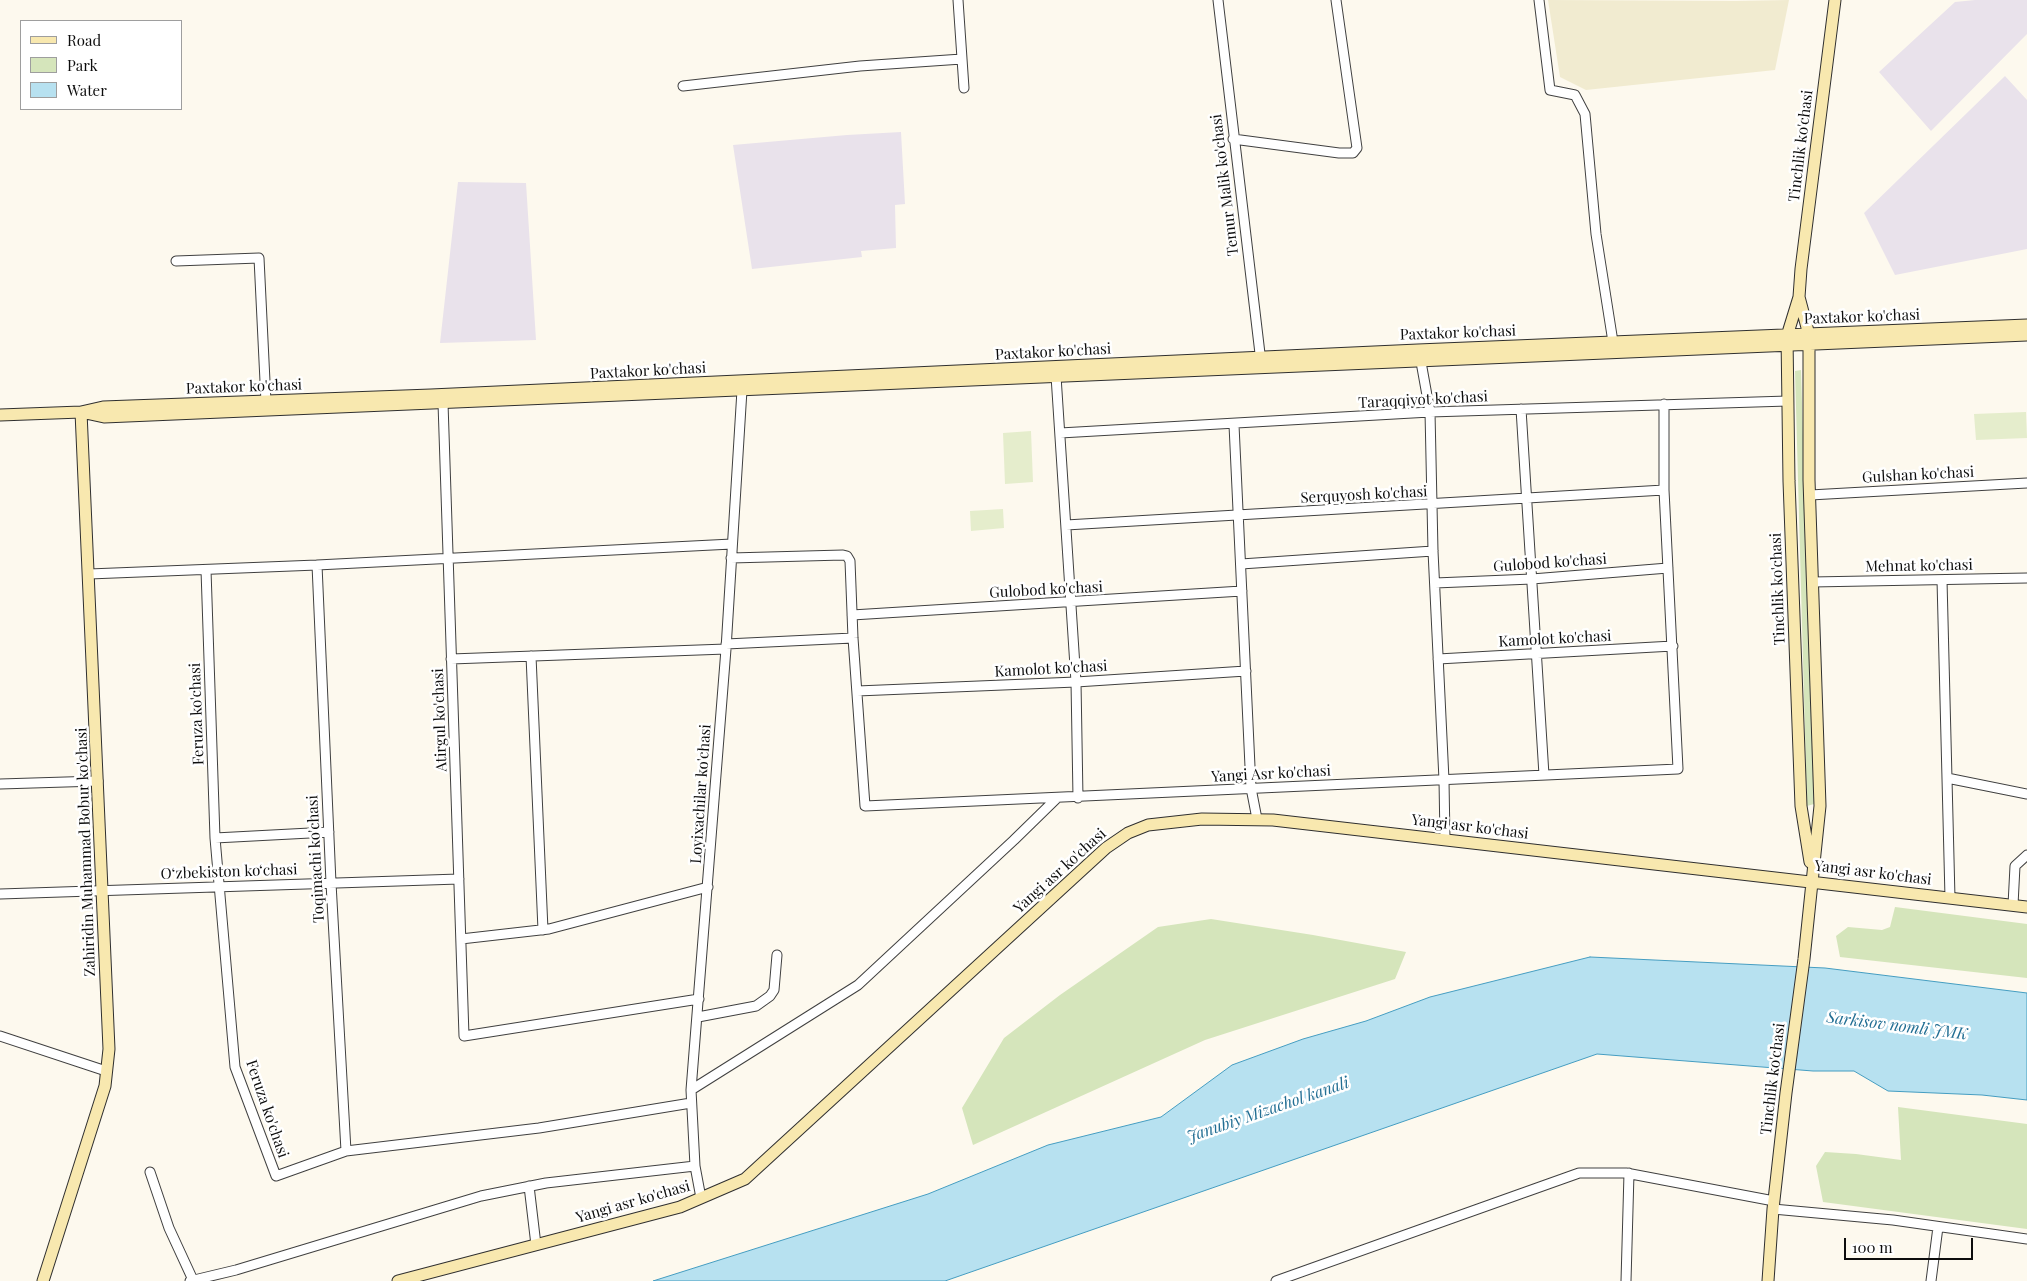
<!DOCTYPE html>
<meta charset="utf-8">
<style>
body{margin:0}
#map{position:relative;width:2027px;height:1281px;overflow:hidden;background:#fdf9ee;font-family:"Playfair Display",serif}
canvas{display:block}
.legend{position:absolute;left:20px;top:20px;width:162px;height:90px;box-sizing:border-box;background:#fff;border:1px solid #9e9e9e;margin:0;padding:6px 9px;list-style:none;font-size:15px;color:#0d0d0d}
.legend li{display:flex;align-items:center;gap:10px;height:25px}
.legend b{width:25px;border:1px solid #9e9e9e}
.scale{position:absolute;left:1844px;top:1238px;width:129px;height:22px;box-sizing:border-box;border:2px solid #0d0d0d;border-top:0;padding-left:6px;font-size:15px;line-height:18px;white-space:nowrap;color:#0d0d0d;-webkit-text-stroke:4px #fff;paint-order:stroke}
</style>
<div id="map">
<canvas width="2027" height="1281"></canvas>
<ul class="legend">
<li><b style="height:6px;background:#f8e8af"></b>Road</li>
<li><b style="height:14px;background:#d5e5bb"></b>Park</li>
<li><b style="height:14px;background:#b7e1f0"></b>Water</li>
</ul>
<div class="scale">100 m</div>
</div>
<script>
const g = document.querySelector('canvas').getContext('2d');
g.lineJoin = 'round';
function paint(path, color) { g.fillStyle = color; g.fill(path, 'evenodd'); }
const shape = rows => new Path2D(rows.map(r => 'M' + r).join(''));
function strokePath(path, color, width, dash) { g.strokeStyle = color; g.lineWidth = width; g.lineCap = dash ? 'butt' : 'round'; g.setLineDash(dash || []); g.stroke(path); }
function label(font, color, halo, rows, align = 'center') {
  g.font = font + ' "Playfair Display",serif'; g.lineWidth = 5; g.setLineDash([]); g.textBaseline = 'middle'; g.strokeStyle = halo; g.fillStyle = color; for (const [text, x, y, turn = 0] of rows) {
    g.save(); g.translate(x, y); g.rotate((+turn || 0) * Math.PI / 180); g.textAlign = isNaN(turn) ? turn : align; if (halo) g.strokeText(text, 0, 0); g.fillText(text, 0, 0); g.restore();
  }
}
paint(shape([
 [1975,0,2027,0,2027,34,1931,131,1879,72,1955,2],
 [2005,76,2027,100,2027,249,1895,275,1864,213],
 [901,132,905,204,895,205,896,248,861,251,862,257,752,269,733,145,847,135],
 [458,182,526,183,536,340,440,343]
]), '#e9e2eb');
paint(shape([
 [1548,0,1736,1,1789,0,1775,70,1586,90,1560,77]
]), '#f1ebd0');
paint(shape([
 [1801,370,1814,804,1807,806,1795,371],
 [1895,907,2027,924,2027,978,1840,957,1836,936,1848,927,1882,930,1890,927],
 [1211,919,1313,935,1406,952,1395,979,1205,1040,973,1145,962,1108,1004,1038,1060,995,1158,927],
 [1898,1107,2027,1124,2027,1229,1823,1202,1816,1166,1825,1152,1856,1154,1901,1160]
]), '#d5e5bb');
paint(shape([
 [2026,412,2027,438,1976,440,1974,414],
 [1031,431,1033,482,1005,484,1003,433],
 [1003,509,1004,528,971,531,970,511]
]), '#e5edcc');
const water = shape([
 [1590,957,1825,968,2027,993,2027,1100,1982,1095,1888,1091,1854,1071,1813,1071,1597,1054,945,1281,653,1281,928,1194,1048,1145,1161,1117,1232,1065,1303,1039,1366,1021,1430,997,1590,957]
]);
paint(water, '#b7e1f0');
strokePath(water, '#459dc1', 1);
const street = shape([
 [958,0,964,88],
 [1218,0,1261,362],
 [1539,0,1550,90,1575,95,1585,114,1596,234,1613,342],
 [683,86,860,66,962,59],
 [1233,139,1339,153,1353,153,1357,148,1336,0],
 [176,261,259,258,266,402],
 [1421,362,1430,412,1433,551,1444,780,1445,840],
 [1056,376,1076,682,1078,798],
 [443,403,464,1036,699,999],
 [1521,409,1544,775],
 [1234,425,1251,788,1257,819],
 [1060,433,1430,412,1788,401],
 [1810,495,2027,483],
 [1066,525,1664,490],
 [731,558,843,555,847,556,850,561,853,638,865,806,1678,769,1664,490,1664,404],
 [1241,564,1433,551],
 [317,565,331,883,346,1151],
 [206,570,215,838,235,1067,276,1176,346,1151,539,1128,691,1103],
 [89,574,317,565,732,544],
 [1942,580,1950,898],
 [1812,582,2027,578],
 [1435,583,1532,579,1668,568],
 [852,615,1242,591],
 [726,644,853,638],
 [531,656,543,930],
 [451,659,726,649],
 [1438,659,1673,646],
 [857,691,1076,682,1246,671],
 [1947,778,2027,794],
 [0,784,98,781],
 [215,838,329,832],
 [0,894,459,879],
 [2013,905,2015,866,2027,855],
 [461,939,549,929,708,887],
 [698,1017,756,1006,770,996,774,990,777,955],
 [0,1036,106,1071],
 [691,1090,858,985,1014,840,1057,798],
 [150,1172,169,1228,193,1280],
 [529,1186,536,1245],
 [701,1198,695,1166,691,1090,726,649,742,390],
 [1773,1209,1893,1220,2027,1239],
 [190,1281,236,1270,481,1196,546,1183,695,1166],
 [1276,1281,1579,1173,1626,1173,1774,1201],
 [1626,1281,1629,1173],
 [1931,1281,1938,1227]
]);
const secondary = shape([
 [81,412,104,417,2027,335],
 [0,415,81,412,103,407,431,395,1418,350,2027,325],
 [1810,862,1801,806,1789,481,1787,336,1799,297,1801,269,1835,0],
 [43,1281,105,1086,109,1049,81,412],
 [398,1281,680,1207,745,1179,1106,848,1128,833,1148,825,1202,819,1273,820,2027,907],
 [1768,1281,1773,1209,1786,1093,1804,959,1820,806,1809,480,1809,335,1799,297]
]);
strokePath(street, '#404040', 11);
strokePath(secondary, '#2f2f2f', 13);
strokePath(street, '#fff', 9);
strokePath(secondary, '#f8e8af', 11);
label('15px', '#0d0d0d', '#fff', [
 ["Tinchlik ko'chasi",1801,146,-83],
 ["Temur Malik ko'chasi",1225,185,-97],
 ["Paxtakor ko'chasi",1862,317,-2],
 ["Paxtakor ko'chasi",1458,333,-2],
 ["Paxtakor ko'chasi",1053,352,-3],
 ["Paxtakor ko'chasi",648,371,-3],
 ["Paxtakor ko'chasi",244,387,-2],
 ["Taraqqiyot ko'chasi",1423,400,-3],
 ["Gulshan ko'chasi",1918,475,-3],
 ["Serquyosh ko'chasi",1364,495,-3],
 ["Gulobod ko'chasi",1550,563,-4],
 ["Mehnat ko'chasi",1919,566,-1],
 ["Tinchlik ko'chasi",1778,589,-92],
 ["Gulobod ko'chasi",1046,590,-3],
 ["Kamolot ko'chasi",1555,639,-3],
 ["Kamolot ko'chasi",1051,669,-3],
 ["Feruza ko'chasi",197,714,-92],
 ["Atirgul ko'chasi",440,720,-92],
 ["Yangi Asr ko'chasi",1271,774,-3],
 ["Loyixachilar ko'chasi",701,794,-86],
 ["Yangi asr ko'chasi",1470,827,7],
 ["Zahiridin Muhammad Bobur ko'chasi",86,852,-92],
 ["Toqimachi ko'chasi",316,859,-93],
 ["Yangi asr ko'chasi",1060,871,-42],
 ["Oʻzbekiston koʻchasi",229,872,-2],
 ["Yangi asr ko'chasi",1873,873,7],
 ["Tinchlik ko'chasi",1773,1079,-83],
 ["Feruza ko'chasi",267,1109,71],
 ["Yangi asr ko'chasi",633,1202,-16]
]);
label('italic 16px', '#226e93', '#fff', [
 ["Sarkisov nomli JMK",1897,1026,7],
 ["Janubiy Mizachol kanali",1268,1110,-19]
]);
</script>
